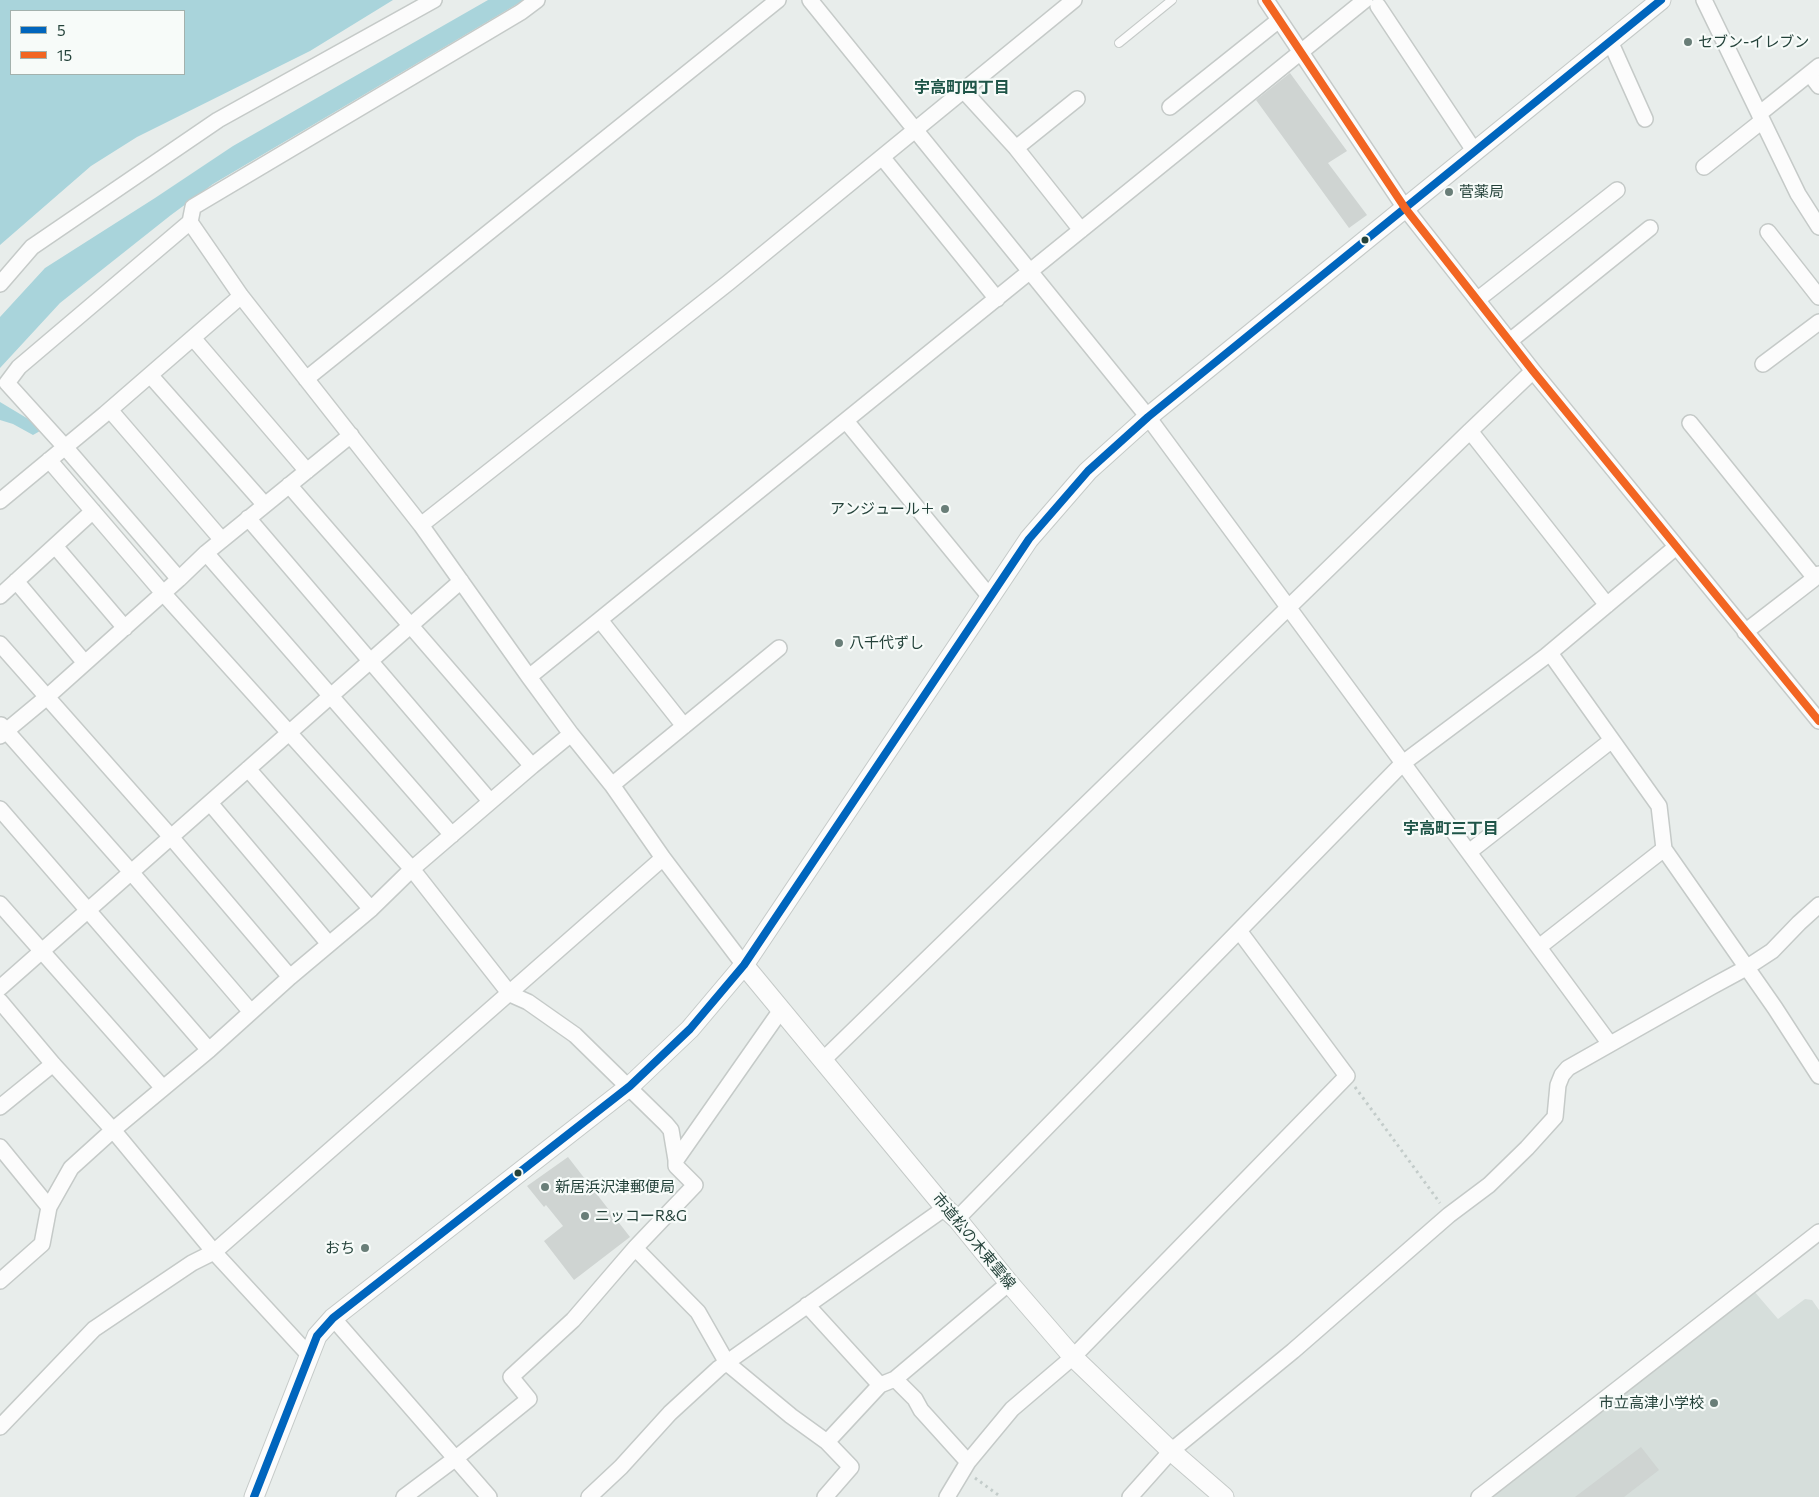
<!DOCTYPE html>
<meta charset="utf-8">
<style>
body{margin:0}
#map{position:relative;width:1819px;height:1497px;overflow:hidden;background:#e8edeb;font-family:Commissioner,sans-serif}
canvas{display:block}
.legend{position:absolute;left:10px;top:10px;width:175px;height:65px;box-sizing:border-box;background:#f7fbf9;border:1px solid #a3b1ad;margin:0;padding:6px 9px;list-style:none;font-size:15px;color:#24423a}
.legend li{display:flex;align-items:center;gap:10px;height:25px}
.legend b{width:25px;border:1px solid #a3b1ad}
</style>
<div id="map">
<canvas width="1819" height="1497"></canvas>
<ul class="legend">
<li><b style="height:6px;background:#0065bd"></b>5</li>
<li><b style="height:6px;background:#f26522"></b>15</li>
</ul>
</div>
<script>
const g = document.querySelector('canvas').getContext('2d');
g.lineJoin = 'round';
function paint(path, color) { g.fillStyle = color; g.fill(path, 'evenodd'); }
const shape = rows => new Path2D(rows.map(r => 'M' + r).join(''));
function strokePath(path, color, width, dash) { g.strokeStyle = color; g.lineWidth = width; g.lineCap = dash ? 'butt' : 'round'; g.setLineDash(dash || []); g.stroke(path); }
function label(font, color, halo, rows, align = 'center') {
  g.font = font + ' Commissioner,"Noto Sans JP",sans-serif'; g.lineWidth = 4.5; g.setLineDash([]); g.textBaseline = 'middle'; g.strokeStyle = halo; g.fillStyle = color; for (const [text, x, y, turn = 0] of rows) {
    g.save(); g.translate(x, y); g.rotate((+turn || 0) * Math.PI / 180); g.textAlign = isNaN(turn) ? turn : align; if (halo) g.strokeText(text, 0, 0); g.fillText(text, 0, 0); g.restore();
  }
}
paint(shape([
 [1753,1290,1778,1319,1805,1299,1812,1300,1819,1310,1819,1497,1492,1497,1503,1489,1503,1486]
]), '#d6dedb');
paint(shape([
 [0,0,393,0,310,51,137,137,91,166,0,245],
 [184,11,184,74,11,74,11,11],
 [488,0,524,0,213,184,171,215,60,303,0,368,0,317,45,268,155,198,233,146],
 [0,402,30,420,40,431,33,435,13,424,0,420]
]), '#a9d4db');
paint(shape([
 [1290,73,1347,151,1328,163,1367,215,1349,228,1256,100],
 [568,1157,630,1237,574,1280,544,1241,563,1226,546,1205,544,1207,527,1186],
 [1641,1447,1659,1470,1624,1497,1575,1497]
]), '#cfd4d2');
const service = shape([
 [1119,43,1172,0]
]);
const minor = shape([
 [810,0,1148,417,1610,1044],
 [1266,0,1405,208,1533,371,1819,721],
 [1704,0,1798,194,1819,227],
 [1378,6,1475,152],
 [1610,41,1645,119],
 [1810,74,1819,86],
 [963,90,1016,148,1081,230],
 [1170,107,1279,20],
 [1759,114,1819,66],
 [1016,148,1077,99],
 [882,157,997,299],
 [1704,167,1762,121],
 [190,222,241,296,421,525,529,677,571,734,612,785,663,858,744,965],
 [1768,232,1819,297],
 [0,284,32,247,218,120,434,0],
 [1477,300,1617,190],
 [193,338,307,471],
 [1511,340,1650,228],
 [1763,364,1819,322],
 [1533,371,1470,431,1607,605],
 [150,375,265,505],
 [306,379,778,0],
 [110,410,222,540],
 [846,421,990,597],
 [1690,423,1815,578,1819,574],
 [49,460,163,593,412,869,510,994,528,1002,575,1035,666,1124,671,1130,676,1160],
 [289,485,532,766],
 [0,501,105,414,241,296],
 [248,518,490,801],
 [421,525,728,283,1074,0],
 [55,546,125,628],
 [206,553,452,835],
 [179,579,65,447,7,383,19,367,190,222,193,207,521,12,537,0],
 [16,581,85,663],
 [0,596,93,511],
 [600,620,684,726],
 [1745,632,1815,578],
 [0,644,171,837,290,977],
 [1550,653,1659,806,1664,849,1775,1008,1819,1076],
 [529,677,1365,0],
 [1,725,131,872,251,1012],
 [0,736,47,697,179,579,206,553,351,435],
 [248,769,371,909],
 [612,785,779,648],
 [210,803,329,944],
 [0,809,209,1050],
 [1469,852,1612,740],
 [0,904,163,1088],
 [1539,947,1664,849],
 [0,988,461,581],
 [0,1001,53,1064,113,1130,214,1252,309,1355],
 [823,1060,1470,431],
 [0,1107,53,1064],
 [0,1147,49,1207],
 [957,1219,1403,763,1546,656,1676,547],
 [635,1248,698,1312,727,1363,791,1416,827,1442,880,1385],
 [0,1281,42,1244,49,1207,71,1168,113,1130,209,1050,290,977,371,909,412,869,532,766,571,734],
 [807,1305,880,1385,895,1379,915,1399,921,1410,968,1462],
 [333,1318,489,1497],
 [895,1379,1009,1283],
 [0,1427,94,1329,192,1263,214,1252,663,858],
 [404,1497,456,1458,529,1399,511,1377,573,1320,635,1248,695,1185,676,1166,676,1160,781,1010],
 [589,1497,621,1467,670,1413,719,1368,945,1208],
 [825,1497,851,1467,827,1442],
 [947,1497,968,1462,1012,1409,1073,1357,1347,1076,1240,932],
 [1130,1497,1171,1451,1293,1351,1449,1215,1489,1185,1527,1148,1555,1117,1558,1085,1562,1075,1568,1068,1711,987,1746,968,1772,951,1799,923,1819,905],
 [1479,1497,1819,1232]
]);
const tertiary = shape([
 [744,965,945,1208,957,1219,1009,1283,1073,1357,1171,1451,1224,1497],
 [254,1497,317,1336,333,1318,630,1086,690,1029,744,965,1029,539,1088,471,1148,417,1661,0]
]);
strokePath(service, '#c5cac8', 10);
strokePath(minor, '#c5cac8', 18);
strokePath(tertiary, '#c5cac8', 21);
strokePath(shape([
 [1355,1087,1440,1203],
 [975,1478,1001,1497]
]), '#c3ccca', 3, [2.5, 4]);
strokePath(service, '#fcfcfc', 8);
strokePath(minor, '#fcfcfc', 15);
strokePath(tertiary, '#fcfcfc', 19);
strokePath(shape([
 [254,1497,317,1336,333,1318,630,1086,690,1029,744,965,1029,539,1088,471,1148,417,1661,0]
]), '#0065bd', 8);
strokePath(shape([
 [1266,0,1405,208,1533,371,1819,721]
]), '#f26522', 8);
for (const [x, y, r, color] of [
 [1688,42,5,"#697e78"],
 [1449,192,5,"#697e78"],
 [1365,240,4.5,"#24423a"],
 [945,509,5,"#697e78"],
 [839,643,5,"#697e78"],
 [518,1173,4.5,"#24423a"],
 [545,1187,5,"#697e78"],
 [585,1216,5,"#697e78"],
 [365,1248,5,"#697e78"],
 [1714,1403,5,"#697e78"]
]) { const dot = new Path2D(); dot.arc(x, y, r, 0, 2 * Math.PI); g.fillStyle = color; g.fill(dot); strokePath(dot, '#f7fbf9', 2); }
label('15px', '#24423a', '#f7fbf9', [
 ["セブン-イレブン",1698,42],
 ["菅薬局",1459,192],
 ["アンジュール＋",935,509,"right"],
 ["八千代ずし",849,643],
 ["新居浜沢津郵便局",555,1187],
 ["ニッコーR&G",595,1216],
 ["おち",355,1248,"right"],
 ["市立高津小学校",1704,1403,"right"]
], 'left');
label('15px', '#24423a', '#f7fbf9', [
 ["市道松の木東雲線",974,1241,50]
]);
label('bold 16px', '#1f5548', '#f7fbf9', [
 ["宇高町四丁目",962,88],
 ["宇高町三丁目",1451,829]
]);
</script>
